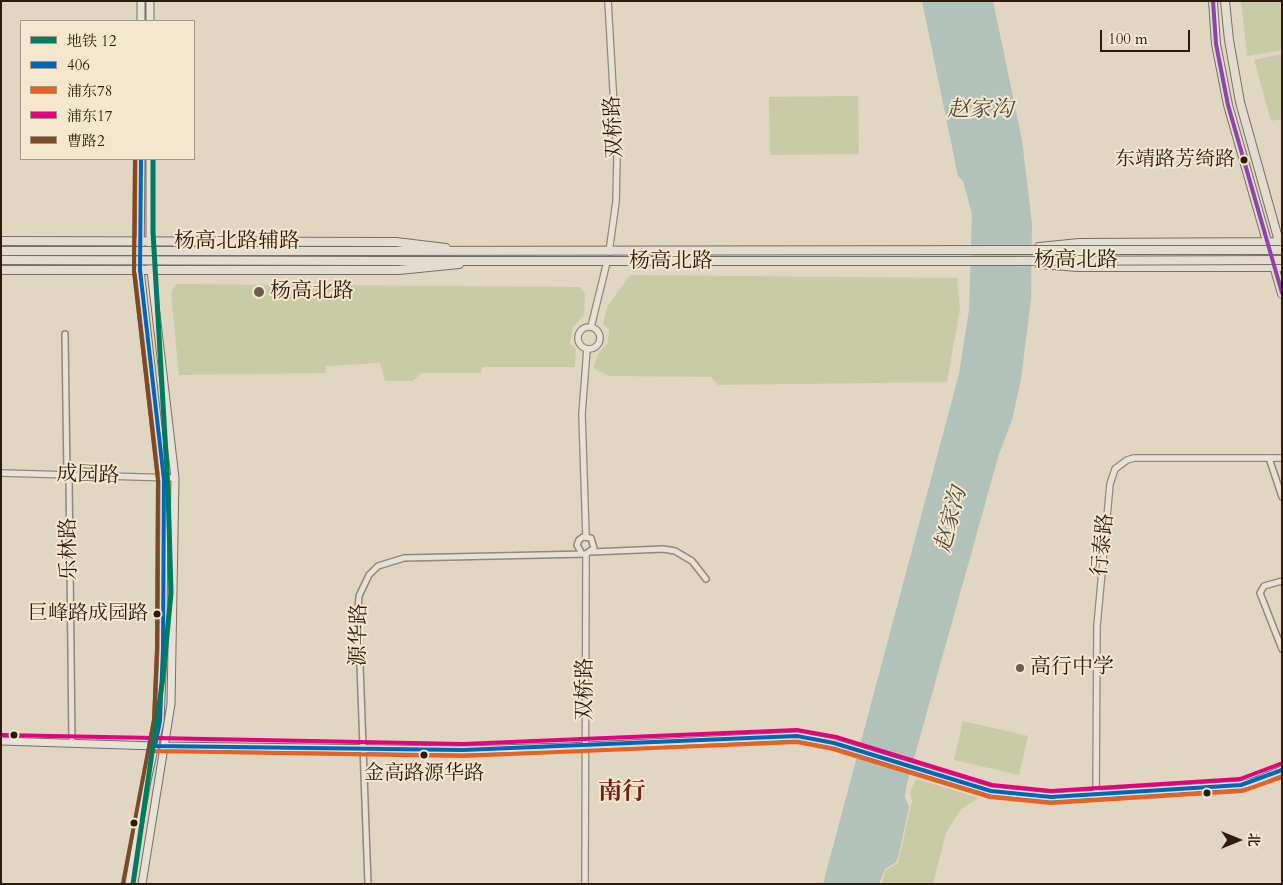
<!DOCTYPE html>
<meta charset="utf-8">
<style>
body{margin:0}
#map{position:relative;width:1283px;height:885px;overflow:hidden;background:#e1d6c1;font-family:Cardo,"Noto Serif SC",serif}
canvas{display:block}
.frame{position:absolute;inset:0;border:2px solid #2d1a0b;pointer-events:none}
.legend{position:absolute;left:20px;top:20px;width:175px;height:140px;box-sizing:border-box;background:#f4e7ce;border:1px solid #a49580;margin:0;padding:6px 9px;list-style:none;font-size:15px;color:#2d1a0b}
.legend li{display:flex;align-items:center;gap:10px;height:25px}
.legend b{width:25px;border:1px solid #a49580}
.north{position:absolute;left:1213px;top:815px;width:50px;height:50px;-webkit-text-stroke:4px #f4e7ce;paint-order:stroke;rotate:90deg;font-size:14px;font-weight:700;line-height:20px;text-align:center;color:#2d1a0b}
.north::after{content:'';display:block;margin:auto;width:18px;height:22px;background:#2d1a0b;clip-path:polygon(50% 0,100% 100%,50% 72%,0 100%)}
.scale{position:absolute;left:1100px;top:30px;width:90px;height:22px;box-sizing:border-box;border:2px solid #2d1a0b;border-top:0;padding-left:6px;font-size:15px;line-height:18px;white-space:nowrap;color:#2d1a0b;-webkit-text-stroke:4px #f4e7ce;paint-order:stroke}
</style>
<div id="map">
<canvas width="1283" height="885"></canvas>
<div class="frame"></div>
<ul class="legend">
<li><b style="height:6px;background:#007b5f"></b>地铁 12</li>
<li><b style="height:6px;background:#0065bd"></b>406</li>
<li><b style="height:6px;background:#e86121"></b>浦东78</li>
<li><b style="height:6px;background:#e5007d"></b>浦东17</li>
<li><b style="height:6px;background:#7a4b2a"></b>曹路2</li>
</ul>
<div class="north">北</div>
<div class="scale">100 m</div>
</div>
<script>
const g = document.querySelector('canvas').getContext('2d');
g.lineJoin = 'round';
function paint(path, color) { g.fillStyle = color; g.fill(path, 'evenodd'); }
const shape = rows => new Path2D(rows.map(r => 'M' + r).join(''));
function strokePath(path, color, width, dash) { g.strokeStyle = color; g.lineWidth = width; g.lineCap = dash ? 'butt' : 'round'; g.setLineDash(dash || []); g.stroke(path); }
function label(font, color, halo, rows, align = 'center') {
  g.font = font + ' Cardo,"Noto Serif SC",serif'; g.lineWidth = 4; g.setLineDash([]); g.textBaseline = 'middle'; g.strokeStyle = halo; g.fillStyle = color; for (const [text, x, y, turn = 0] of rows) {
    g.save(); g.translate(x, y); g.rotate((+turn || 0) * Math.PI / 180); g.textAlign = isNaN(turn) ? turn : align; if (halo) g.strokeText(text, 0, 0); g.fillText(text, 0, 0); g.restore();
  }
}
paint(shape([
 [1241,1,1282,1,1282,50,1247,56],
 [1282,54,1282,119,1271,121,1254,60],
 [858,96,859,154,770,155,769,97],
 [630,275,957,278,960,308,947,382,718,385,711,377,610,376,594,369,594,365,599,352,608,343,609,329,603,324,607,307],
 [176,284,580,287,585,294,584,315,573,327,570,343,576,349,575,367,482,367,481,373,422,373,412,381,385,381,380,363,325,366,326,373,179,375,171,293],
 [963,721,1028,736,1019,775,954,760],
 [916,779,979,798,961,809,946,833,933,884,882,884,885,871,898,863,912,801,910,792]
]), '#c9caa6');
paint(shape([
 [922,1,993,1,1022,140,1032,224,1031,299,1021,379,1012,420,999,454,906,787,905,797,909,807,898,858,895,863,885,869,879,884,823,884,959,374,969,310,972,214,963,181,958,176]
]), '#b3c1bb');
const minor = shape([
 [65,334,67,476],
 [1269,458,1282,497],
 [69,476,72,743],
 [591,552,663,549,675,551,692,561,706,579],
 [1282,581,1264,586,1260,593,1282,649],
 [368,884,358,610,359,596,369,575,378,566,404,558,586,554,594,548,591,538,583,537,579,540,577,545,581,552]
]);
const tertiary = shape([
 [608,1,617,158,616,202,609,252],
 [591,327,607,262],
 '578 338a11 11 0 1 1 22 0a11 11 0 1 1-22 0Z',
 [1,473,175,478],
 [586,537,582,414,587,349],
 [1096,793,1097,626,1110,484,1115,469,1127,460,1134,458,1282,458],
 [585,884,586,554]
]);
const secondary = shape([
 [141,1,141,21],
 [150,1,150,21],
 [1,741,155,746],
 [165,746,463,750,566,747,797,736,834,743,991,791,1051,797,1241,785,1256,781,1282,770],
 [129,884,147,781,160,721,163,649,164,480,140,270,141,159],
 [142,884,171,704,175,478,150,262,150,159]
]);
const primary = shape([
 [1213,1,1216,44,1228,105,1282,294],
 [1225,1,1229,40,1240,102,1280,245],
 [1,241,396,242,446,248],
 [1039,247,1079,243,1282,242],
 [1039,264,1078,267,1282,267],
 [1,270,399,270,459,264]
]);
const trunk = shape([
 [372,251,1013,250],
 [372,261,1012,261]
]);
strokePath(minor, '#91887b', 8);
strokePath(tertiary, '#91887b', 8);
strokePath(secondary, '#786f63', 9);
strokePath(primary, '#786f63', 10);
strokePath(trunk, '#786f63', 10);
strokePath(minor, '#e7e1d6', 5);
strokePath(tertiary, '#e7e1d6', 5.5);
strokePath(secondary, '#e7e1d6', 7);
strokePath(primary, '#e3dcd0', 8);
strokePath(trunk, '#e3dcd0', 8);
const trunkBridge = shape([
 [1013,250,1282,250],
 [1,251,372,251],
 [1,260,372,261],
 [1012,261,1282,260]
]);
strokePath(trunkBridge, '#786f63', 10, []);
strokePath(trunkBridge, '#e3dcd0', 8);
strokePath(shape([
 [141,159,140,270,164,480,163,649,160,721,155,746,463,750,797,736,834,743,991,791,1051,797,1241,785,1282,770]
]), '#0065bd', 4);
strokePath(shape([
 [135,159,134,271,158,480,157,649,154,720,149,746,152,751,463,756,797,742,833,749,990,797,1051,803,1242,791,1282,777]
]), '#e86121', 4);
strokePath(shape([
 [1,735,463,744,797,730,836,737,992,785,1051,791,1240,779,1280,764]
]), '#e5007d', 4);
strokePath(shape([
 [123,883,154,720,157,649,158,480,134,271,135,159]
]), '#7a4b2a', 4);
strokePath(shape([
 [1213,1,1216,44,1228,105,1282,293]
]), '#8e44ad', 4);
strokePath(shape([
 [133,884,163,677,171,593,168,489,153,232,153,159]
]), '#007b5f', 5);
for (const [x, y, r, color] of [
 [1244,160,4.5,"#2d1a0b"],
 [259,292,6,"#6c5c4b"],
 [157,614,4.5,"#2d1a0b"],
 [1020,668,5,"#6c5c4b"],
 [14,735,4.5,"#2d1a0b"],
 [424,755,4.5,"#2d1a0b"],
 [1207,793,4.5,"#2d1a0b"],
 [134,823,4.5,"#2d1a0b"]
]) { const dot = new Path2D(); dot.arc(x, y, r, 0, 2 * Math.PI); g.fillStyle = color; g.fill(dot); strokePath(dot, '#f4e7ce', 2); }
label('20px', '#2d1a0b', '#f4e7ce', [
 ["东靖路芳绮路",1235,160],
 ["巨峰路成园路",148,614],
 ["金高路源华路",424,774,"center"]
], 'right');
label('21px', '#2d1a0b', '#f4e7ce', [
 ["双桥路",615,127,-93],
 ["杨高北路辅路",237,242],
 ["杨高北路",1076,261],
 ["杨高北路",671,262],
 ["成园路",88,476,2],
 ["行泰路",1104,545,-84],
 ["乐林路",70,549,-91],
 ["源华路",360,635,-89],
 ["双桥路",586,689,-90]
]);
label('21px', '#2d1a0b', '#f4e7ce', [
 ["杨高北路",270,292],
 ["高行中学",1030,668]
], 'left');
label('italic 22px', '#4f493f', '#f4e7ce', [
 ["赵家沟",980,111],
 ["赵家沟",952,520,-75]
]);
label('bold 24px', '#7a1f14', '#f4e7ce', [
 ["南行",622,793]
]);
</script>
